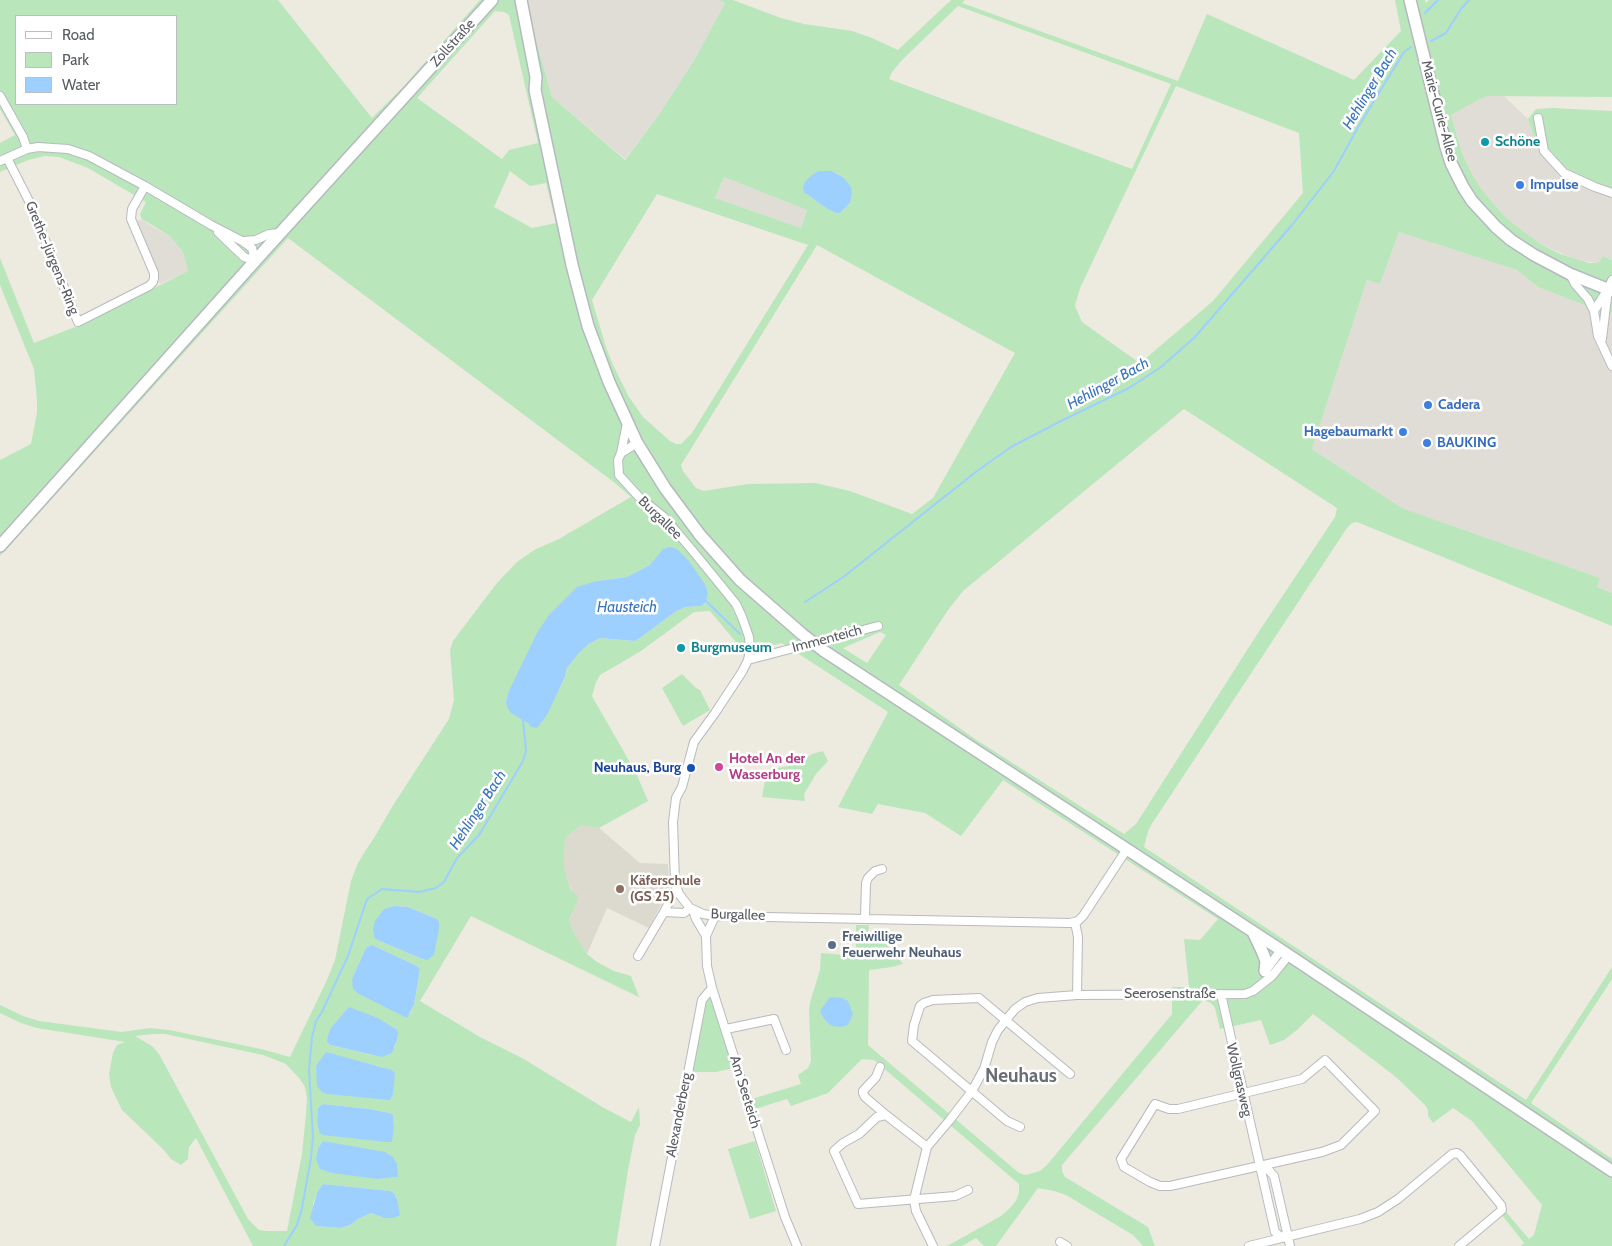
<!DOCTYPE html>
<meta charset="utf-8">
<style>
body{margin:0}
#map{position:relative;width:1612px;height:1246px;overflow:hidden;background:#edeadf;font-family:Cabin,sans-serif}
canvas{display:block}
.legend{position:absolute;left:15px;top:15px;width:162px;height:90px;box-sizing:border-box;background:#fff;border:1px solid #bcbec0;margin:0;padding:6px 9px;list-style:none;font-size:15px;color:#585c61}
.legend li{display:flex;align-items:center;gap:10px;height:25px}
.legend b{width:25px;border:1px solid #bcbec0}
</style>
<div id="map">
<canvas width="1612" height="1246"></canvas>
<ul class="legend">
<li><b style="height:6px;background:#fff"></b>Road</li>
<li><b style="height:14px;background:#bae6bb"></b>Park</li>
<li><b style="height:14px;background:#9dd0ff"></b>Water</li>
</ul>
</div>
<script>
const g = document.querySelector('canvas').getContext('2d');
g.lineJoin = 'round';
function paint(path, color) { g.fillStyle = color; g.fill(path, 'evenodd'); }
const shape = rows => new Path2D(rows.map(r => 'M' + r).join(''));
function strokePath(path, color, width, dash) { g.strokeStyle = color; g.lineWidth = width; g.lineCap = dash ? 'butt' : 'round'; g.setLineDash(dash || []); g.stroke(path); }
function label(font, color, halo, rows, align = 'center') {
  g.font = font + ' Cabin,sans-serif'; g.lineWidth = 5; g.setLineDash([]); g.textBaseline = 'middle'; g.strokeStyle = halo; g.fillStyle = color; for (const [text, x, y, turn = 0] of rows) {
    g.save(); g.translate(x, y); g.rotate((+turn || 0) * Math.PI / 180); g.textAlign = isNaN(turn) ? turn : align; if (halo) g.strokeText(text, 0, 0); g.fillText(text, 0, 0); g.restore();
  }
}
paint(shape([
 [526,0,718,0,725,3,695,59,658,116,625,159,552,97,527,8],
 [1503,95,1528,119,1541,156,1612,195,1612,260,1603,256,1598,263,1576,260,1539,243,1505,217,1482,190,1472,174,1462,153,1451,115,1480,99,1488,96],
 [724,177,807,210,801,228,715,198],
 [142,219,151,226,170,236,183,252,188,271,160,284,136,222],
 [1399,232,1517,270,1538,287,1610,315,1612,312,1612,593,1597,587,1600,578,1402,508,1312,449,1367,280,1380,284]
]), '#e0ddd7');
paint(shape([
 [581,825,599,828,640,863,668,864,669,889,649,928,607,908,587,954,574,933,569,921,577,903,567,879,564,865,565,838]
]), '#dcd9ce');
paint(shape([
 [0,0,278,0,372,118,404,86,480,0,526,0,527,8,552,97,625,160,658,116,695,59,725,3,718,0,733,0,781,18,804,24,852,31,872,38,898,50,951,0,965,0,962,3,1178,81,1207,14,1354,80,1401,31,1395,0,1425,0,1426,3,1429,0,1612,0,1612,97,1488,96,1480,99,1451,115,1462,153,1472,174,1482,190,1505,217,1539,243,1560,254,1589,263,1598,263,1603,256,1612,260,1612,312,1610,315,1538,287,1517,270,1399,232,1380,284,1367,280,1312,449,1402,508,1600,578,1597,587,1612,593,1612,626,1357,522,1352,523,1347,528,1153,822,1148,831,1144,847,1526,1100,1612,967,1612,979,1531,1103,1612,1159,1612,1246,1521,1246,1524,1243,1502,1215,1506,1212,1529,1239,1534,1235,1542,1205,1472,1121,1453,1108,1433,1123,1428,1116,1428,1110,1425,1105,1396,1077,1313,1014,1297,1030,1284,1040,1270,1045,1261,1020,1220,1029,1215,1008,1211,1003,1203,1000,1062,1165,1062,1171,1065,1177,1148,1227,1155,1246,1143,1246,1133,1235,1066,1195,1054,1191,1038,1188,996,1246,984,1246,976,1238,962,1246,947,1246,1001,1216,1009,1209,1016,1201,1019,1192,1019,1184,874,1060,862,1059,828,1093,791,1106,787,1099,755,1109,752,1099,801,1084,798,1075,808,1068,811,1061,809,1009,811,999,820,970,821,953,856,956,856,925,869,925,868,934,881,940,891,949,903,964,892,967,869,970,868,1045,1019,1173,1026,1175,1040,1171,1047,1165,1172,1014,1172,987,1189,987,1184,939,1200,940,1218,919,1003,780,961,836,925,813,878,804,872,814,838,807,888,712,782,643,745,653,710,611,694,612,641,651,600,675,596,682,592,696,636,773,648,801,599,828,581,825,565,838,564,865,567,879,571,890,578,896,577,903,569,920,574,933,587,954,597,962,614,971,631,976,639,997,471,916,420,1001,480,1037,522,1058,604,1108,631,1122,639,1107,640,1125,635,1135,628,1170,616,1246,253,1246,196,1138,189,1147,188,1159,181,1165,171,1159,164,1150,122,1110,111,1087,109,1074,113,1053,117,1045,125,1042,37,1028,21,1023,0,1013,0,1005,23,1016,39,1021,114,1031,122,1032,150,1028,169,1030,261,1049,290,1057,327,980,335,960,351,881,358,863,364,853,374,838,392,807,449,719,451,711,454,700,450,650,453,641,497,583,517,562,534,550,559,539,631,497,615,483,288,238,0,556,0,460,31,444,37,413,37,400,34,369,0,285,0,258,34,343,85,323,188,271,183,252,170,236,142,219,140,214,146,202,88,168,59,157,45,156,28,160,0,172,0,143,15,135,0,109],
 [958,6,1171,84,1132,169,889,79,892,72,902,60],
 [495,11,504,12,509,15,538,143,509,150,502,159,417,98],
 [16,16,176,16,176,104,16,104],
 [1176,86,1299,133,1303,193,1213,301,1145,359,1141,364,1082,322,1075,306,1080,288],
 [510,171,530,186,546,183,556,223,532,228,494,207],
 [832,171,843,177,850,203,840,213,836,213,827,208,808,195],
 [724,177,807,210,801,228,715,198],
 [657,194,808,245,692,433,681,444,676,444,670,441,643,417,629,397,613,365,606,347,592,300],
 [817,245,1015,353,933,498,912,514,850,491,815,483,748,484,704,491,696,488,683,471,681,465],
 [1184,409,1337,508,1335,517,1258,633,1136,824,1124,834,975,739,899,685,948,610,963,591],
 [650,565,706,586,708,594,706,602,701,606,685,607,675,612,640,638,634,641,600,638,589,644,579,653,567,668,565,678,553,701,507,707,506,702,508,693,597,581,627,577],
 [880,632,886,635,867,663,843,648],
 [394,906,408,907,437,919,434,954,420,958,375,939,380,915,384,909],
 [372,945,417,966,420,971,414,1005,410,1014,352,979,365,950,367,947],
 [153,1034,165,1034,263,1055,286,1064,299,1078,305,1087,307,1098,306,1114,302,1154,287,1231,267,1231,259,1230,248,1219,159,1054,152,1046,135,1036],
 [398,1034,395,1047,382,1057,330,1045,327,1042],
 [354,1061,379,1066,395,1073,394,1078,317,1075,316,1066],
 [323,1104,369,1109,390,1113,393,1116,394,1127,319,1132,317,1122,318,1108],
 [323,1141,352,1147,398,1177,378,1179,316,1159,318,1148],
 [323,1184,390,1191,394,1193,397,1199,399,1215,394,1218,386,1218,371,1213,358,1219,350,1225,340,1228,316,1226,313,1204,317,1193],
 [1553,108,1612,111,1612,190,1564,173,1541,156,1528,119,1536,109],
 [682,674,696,688,700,690,710,710,683,726,662,688],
 [823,751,828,761,816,774,804,794,805,801,762,797,767,770,794,765,812,754],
 [711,996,734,1068,716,1072,690,1072,705,999],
 [755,1141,776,1211,750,1219,728,1149]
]), '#bae6bb');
paint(shape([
 [819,171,832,171,837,174,843,177,851,187,852,193,850,203,840,213,836,213,826,208,804,192,803,187,805,182,812,175],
 [670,547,677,549,689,561,706,586,708,594,706,602,701,606,685,607,675,612,640,638,634,641,600,638,589,644,579,653,567,668,565,677,547,715,537,728,531,727,528,723,511,713,507,707,506,702,508,693,537,633,549,615,577,587,597,581,627,577,650,565,663,549],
 [394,906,408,907,437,919,439,922,439,929,434,955,431,957,427,960,420,958,375,939,373,929,375,921,384,909],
 [372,945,417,966,420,970,414,1005,407,1018,359,994,353,989,352,979,365,950,367,947],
 [830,997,842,998,848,1001,853,1014,848,1025,840,1027,832,1026,824,1019,820,1011],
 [349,1007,378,1018,397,1030,398,1034,397,1040,392,1053,382,1057,330,1045,327,1042,328,1035,331,1028],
 [326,1052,392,1070,395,1073,393,1094,390,1100,327,1094,322,1092,317,1086,316,1066],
 [323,1104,369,1109,390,1113,393,1115,394,1127,392,1142,386,1142,323,1135,319,1132,317,1122,318,1108],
 [323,1141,385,1152,393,1157,397,1164,398,1177,378,1179,332,1173,320,1169,316,1159,318,1148],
 [323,1184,390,1191,394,1193,397,1199,400,1215,394,1218,385,1218,371,1213,358,1219,350,1225,340,1228,316,1226,310,1218,317,1193]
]), '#9dd0ff');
strokePath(shape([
 [1425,13,1438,0],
 [1431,41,1446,33,1461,9,1469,0],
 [706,601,740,634],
 [805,602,842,578,977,471,1011,447,1061,421,1129,388,1161,367,1195,337,1292,225,1334,171,1357,129,1404,52,1411,47],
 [284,1246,297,1225,302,1208,311,1158,313,1137,309,1070,312,1037,316,1021,322,1012,348,956,367,899,382,889,419,892,436,888,444,882,457,858,479,835,523,761,526,751,523,719]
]), '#9dd0ff', 2);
const street = shape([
 [0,96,23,137,27,149],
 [1538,118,1544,151,1564,173,1595,187,1612,193],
 [7,158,30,203,78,322,149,286,153,282,154,278,154,273,131,219,132,209,145,186],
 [0,161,27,149,38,147,68,149,89,156,145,186,211,225,242,241,252,248,255,261],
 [218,232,244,257,255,261],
 [244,241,256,240,269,234,280,233],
 [1570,274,1575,284,1588,299,1594,311,1598,336,1612,366],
 [1594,311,1608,289,1612,280],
 [1602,339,1608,289],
 [627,423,621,453,618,460,619,475,639,497,664,517,692,550,736,604,742,617,749,637,750,650,748,660,742,672,715,713,694,742,682,787,676,798,673,822,675,882,679,894,690,908,703,914,715,916,1070,923,1078,921,1083,916,1127,849],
 [621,453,637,443],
 [748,660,878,626],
 [693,910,696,919,706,936],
 [664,912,677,887],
 [715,916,706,936,707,966,712,988,785,1217,797,1246],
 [865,918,866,883,868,878,875,871,882,869],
 [1075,922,1078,937,1077,995],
 [638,956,664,912,684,913,690,908],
 [1266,970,1281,950],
 [1221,994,1275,1232,1280,1236,1288,1237,1290,1246],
 [726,1029,774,1019,786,1050],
 [1325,1060,1375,1111,1341,1145,1322,1152,1170,1186,1160,1186,1150,1182,1124,1167,1121,1159,1155,1104,1169,1109,1178,1109,1302,1079,1325,1060],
 [880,1067,876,1077,863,1091,863,1093,865,1097,886,1115],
 [1020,1127,1007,1121,912,1041,914,1025,920,1006,924,1003,933,1000,979,998,1070,1074],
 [927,1147,886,1115,877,1117,859,1134,843,1143,834,1151,858,1204,955,1196,968,1190],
 [1260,1165,1266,1167,1274,1176,1288,1237],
 [1060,1242,1067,1246],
 [655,1246,702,1000,712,988],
 [933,1246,916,1211,914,1200,927,1147,949,1121,972,1091,984,1069,992,1042,998,1030,1015,1009,1025,1002,1038,998,1077,995,1245,994,1253,991,1272,976,1289,955],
 [1249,1246,1360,1219,1378,1212,1398,1199,1452,1154,1457,1153,1460,1155,1501,1205,1502,1210,1459,1246]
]);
const secondary = shape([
 [521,0,536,77,535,90,572,265,588,326,609,382,637,443,665,488,700,535,740,580,802,634],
 [1410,0,1446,147,1451,163,1463,187,1472,201,1496,227,1511,240,1534,255,1570,274,1612,291],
 [0,546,264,251,492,0],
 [824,651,1281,950,1612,1171],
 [1253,932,1262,951,1266,961,1265,971]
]);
strokePath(street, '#b7babf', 10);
strokePath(secondary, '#b5b9bf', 14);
strokePath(street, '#fff', 8);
strokePath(secondary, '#fff', 11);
const secondaryBridge = shape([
 [802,634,824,651]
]);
strokePath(secondaryBridge, '#b5b9bf', 14, []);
strokePath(secondaryBridge, '#fff', 11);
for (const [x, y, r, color] of [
 [1485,142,5,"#0f9aa8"],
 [1520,185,5,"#3f7fe0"],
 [1428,405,5,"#3f7fe0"],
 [1403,432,5,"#3f7fe0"],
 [1427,443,5,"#3f7fe0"],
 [681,648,5,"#0f9aa8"],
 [719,767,5,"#d1479c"],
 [691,768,5,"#1a4fb4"],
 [620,889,5,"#8d6e63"],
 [832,945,5,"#5c6f8a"]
]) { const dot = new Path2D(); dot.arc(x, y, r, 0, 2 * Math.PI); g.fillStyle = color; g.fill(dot); strokePath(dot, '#fff', 2); }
label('14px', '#585c61', '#fff', [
 ["Zollstraße",453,43,-48],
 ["Marie-Curie-Allee",1439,111,75],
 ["Grethe-Jürgens-Ring",52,258,68],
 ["Burgallee",660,518,44],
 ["Immenteich",827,639,-15],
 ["Burgallee",738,915,2],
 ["Seerosenstraße",1170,994],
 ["Wollgrasweg",1239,1080,77],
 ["Am Seeteich",745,1092,73],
 ["Alexanderberg",679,1115,-79]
]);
label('bold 14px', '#0d838f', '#fff', [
 ["Schöne",1495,142],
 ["Burgmuseum",691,648]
], 'left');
label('bold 14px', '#366cbe', '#fff', [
 ["Impulse",1530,185],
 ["Cadera",1438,405],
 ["Hagebaumarkt",1393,432,"right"],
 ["BAUKING",1437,443]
], 'left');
label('bold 14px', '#b23c85', '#fff', [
 ["Hotel An der",729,759],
 ["Wasserburg",729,775]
], 'left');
label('bold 14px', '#164399', '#fff', [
 ["Neuhaus, Burg",681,768]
], 'right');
label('bold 14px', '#785e54', '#fff', [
 ["Käferschule",630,881],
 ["(GS 25)",630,897]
], 'left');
label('bold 14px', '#4e5e75', '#fff', [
 ["Freiwillige",842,937],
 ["Feuerwehr Neuhaus",842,953]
], 'left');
label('italic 15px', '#3874bf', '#fff', [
 ["Hehlinger Bach",1370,89,-59],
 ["Hehlinger Bach",1108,384,-29],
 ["Hausteich",627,608],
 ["Hehlinger Bach",478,810,-57]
]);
label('bold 19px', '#696e74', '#fff', [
 ["Neuhaus",1021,1076]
]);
</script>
